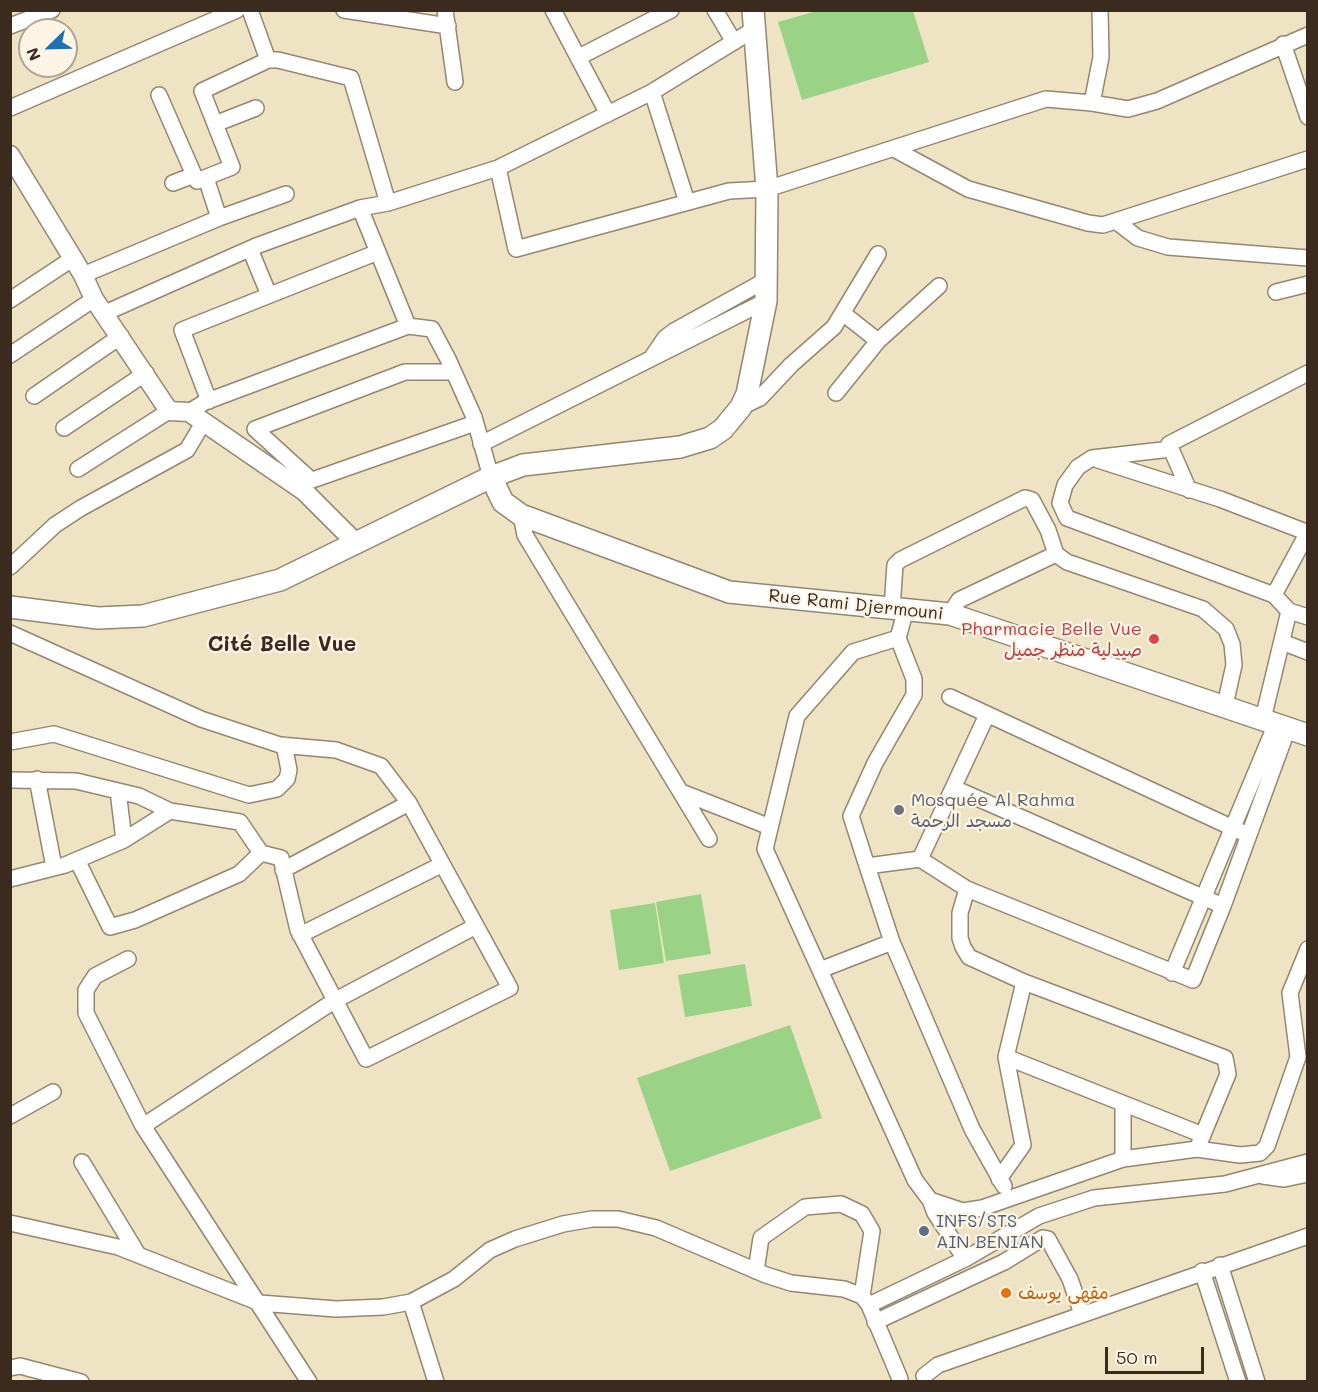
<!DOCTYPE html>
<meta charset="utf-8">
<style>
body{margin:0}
#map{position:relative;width:1318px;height:1392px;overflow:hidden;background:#eee3c3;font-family:Mali,sans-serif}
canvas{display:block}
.frame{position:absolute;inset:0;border:12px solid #3b2a1e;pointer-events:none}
.north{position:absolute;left:18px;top:18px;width:60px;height:60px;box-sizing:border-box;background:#fcf5e5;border:2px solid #afa495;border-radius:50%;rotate:247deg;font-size:16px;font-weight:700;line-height:24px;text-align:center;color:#3b2a1e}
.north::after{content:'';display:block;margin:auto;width:21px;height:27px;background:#1f6fb2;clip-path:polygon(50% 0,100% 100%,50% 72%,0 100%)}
.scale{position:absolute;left:1105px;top:1347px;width:99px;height:27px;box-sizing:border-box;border:3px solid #3b2a1e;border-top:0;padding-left:8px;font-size:18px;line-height:21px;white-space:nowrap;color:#3b2a1e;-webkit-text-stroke:4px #fcf5e5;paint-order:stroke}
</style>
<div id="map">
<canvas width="1318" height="1392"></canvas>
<div class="frame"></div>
<div class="north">N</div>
<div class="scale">50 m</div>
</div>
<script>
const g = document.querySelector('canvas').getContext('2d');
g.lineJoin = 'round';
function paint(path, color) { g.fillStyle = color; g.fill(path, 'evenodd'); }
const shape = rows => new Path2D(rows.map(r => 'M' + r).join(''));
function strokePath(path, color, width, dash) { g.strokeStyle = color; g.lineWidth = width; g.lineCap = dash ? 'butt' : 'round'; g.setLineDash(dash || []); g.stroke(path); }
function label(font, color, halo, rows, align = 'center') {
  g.font = font + ' Mali,"Playpen Sans Arabic",sans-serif'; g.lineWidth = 4.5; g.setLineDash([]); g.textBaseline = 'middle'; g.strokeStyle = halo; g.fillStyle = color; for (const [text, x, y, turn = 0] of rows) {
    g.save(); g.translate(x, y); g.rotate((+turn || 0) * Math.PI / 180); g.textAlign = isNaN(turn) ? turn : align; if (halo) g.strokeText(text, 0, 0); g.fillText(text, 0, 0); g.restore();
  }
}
paint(shape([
 [817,11,913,11,929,62,802,100,778,22],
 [701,894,711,954,666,961,656,902],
 [655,903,664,963,619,970,610,910],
 [745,964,752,1006,685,1017,678,975],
 [790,1025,822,1118,670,1171,637,1078]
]), '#9bd386');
const minor = shape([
 [250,10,268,60,278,60,351,78,388,203],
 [344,10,448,26],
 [445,10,455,82],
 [553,10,608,114],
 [715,10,734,42],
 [10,26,52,10],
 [1283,44,1308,117],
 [579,57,671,10],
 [652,92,687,202],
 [159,95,194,175],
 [1092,103,1101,57,1100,10],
 [10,108,237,10],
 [215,124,256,108],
 [894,149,968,189,1088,223,1103,225,1308,159],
 [498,168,516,249,729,191,767,189,1046,99,1092,103,1128,109,1157,101,1308,35],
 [206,178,219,218],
 [173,183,194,175,197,181,232,167,202,91,268,60],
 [360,208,408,326,432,329,448,359,474,417,491,477],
 [1117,222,1138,238,1168,247,1308,258],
 [250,249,269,295],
 [83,275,219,218,286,194],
 [1276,292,1308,284],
 [10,300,72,259],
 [105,313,256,246,360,208,388,203,498,168,652,92,753,30],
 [878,341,939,286],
 [10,355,94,299],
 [652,357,665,338,674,331,766,280],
 [1308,373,1169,444,1171,449,1092,458,1078,467,1065,485,1060,503,1067,518,1274,595,1308,532],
 [836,393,878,341,844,314],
 [34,396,121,336],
 [209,401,182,330,378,252],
 [741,407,760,398,791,365,834,327,878,254],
 [189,412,205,402,408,326],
 [64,428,146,373],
 [481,444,766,301],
 [1171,449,1189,490],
 [1098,460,1220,499,1306,532],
 [78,469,169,411],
 [311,480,255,429,405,372,454,372],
 [301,484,475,423],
 [521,515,525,535,709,839],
 [10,567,55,525,81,508,187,450,203,423],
 [1274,595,1289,611,1308,617],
 [892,608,895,565,900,560,1025,498,1032,500,1048,530,1056,554,1067,562,1203,609,1226,629,1232,644,1234,665,1225,705],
 [906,609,898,638,914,679,914,695,875,763,851,816,867,866,920,859,967,889,960,913,960,938,963,947,969,957,1024,982,1006,1057,1023,1145,999,1179],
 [950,614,959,600,1056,554],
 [10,633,201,719,280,745,336,750,381,766,409,803,510,988,366,1059,298,930,281,858,261,853,240,822,170,811,139,796,76,781,10,780],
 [898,638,853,652,797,716,765,849,915,1180,930,1200,963,1211,982,1208,1123,1159,1197,1149,1240,1155,1260,1153,1267,1146,1298,1057,1290,993,1308,949],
 [1282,642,1308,652],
 [950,697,1248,835],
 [1263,719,1289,611],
 [10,742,54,734,249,795,277,789,287,779,289,770,284,745],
 [37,779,54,867],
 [954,788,1223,906],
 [118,791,124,840],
 [681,792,770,827],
 [920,859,987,715],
 [77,860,110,927,135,920,239,874,261,853],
 [867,866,892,942,972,1129,1004,1186],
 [283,870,409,803],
 [10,879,65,865,124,840,170,811],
 [967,889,1193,980,1223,906,1288,728],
 [300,935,441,865],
 [128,959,95,976,86,990,86,1013,143,1126],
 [820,970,892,942],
 [1172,973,1276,724],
 [1024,982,1225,1058,1228,1074,1197,1149],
 [1006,1057,1203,1135],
 [1123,1104,1123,1159],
 [10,1116,53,1092],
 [82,1162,137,1253],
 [1263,1176,1284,1179,1308,1174],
 [930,1200,935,1213,965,1259,1039,1216,1094,1198,1225,1184,1308,1162],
 [10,1223,118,1247,260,1303,336,1309,383,1307,411,1302,454,1279,490,1250,515,1239,563,1224,592,1219,618,1219,656,1228,766,1275,791,1283,844,1289,862,1296,869,1305,900,1379],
 [1220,1265,1257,1382],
 [756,1271,761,1238,805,1207,841,1204,862,1214,872,1231,862,1296],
 [1202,1271,1238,1382],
 [411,1302,436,1382],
 [869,1305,965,1259],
 [875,1322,1004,1262,1043,1238,1048,1239,1070,1279,1082,1314],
 [10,1368,20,1366,81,1382],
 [924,1376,938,1365,1308,1236],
 [309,1382,143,1126,334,1001,474,927]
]);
const tertiary = shape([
 [10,155,83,275,94,299,169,411,189,412,304,491,357,544]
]);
const secondary = shape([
 [491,477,503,502,521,515,729,592,950,614,1308,735],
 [10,607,98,618,143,616,280,580,491,477,523,465,680,447,710,438,723,429,741,407,747,394,766,301,767,189,753,10]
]);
strokePath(minor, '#948670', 18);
strokePath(tertiary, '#948670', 21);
strokePath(secondary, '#948670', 24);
strokePath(minor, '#fff', 15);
strokePath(tertiary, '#fff', 18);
strokePath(secondary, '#fff', 21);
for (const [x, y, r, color] of [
 [1154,639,6,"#e0444e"],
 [899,810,6,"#6b7280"],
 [924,1231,6,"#5c6f8a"],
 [1006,1293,6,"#e8710a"]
]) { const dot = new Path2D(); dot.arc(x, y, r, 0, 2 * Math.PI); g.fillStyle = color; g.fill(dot); strokePath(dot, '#fcf5e5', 2); }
label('18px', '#3b2a1e', '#fcf5e5', [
 ["Rue Rami Djermouni",856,605,6]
]);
label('18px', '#be3a42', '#fcf5e5', [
 ["Pharmacie Belle Vue",1142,629],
 ["صيدلية منظر جميل",1142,650]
], 'right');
label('18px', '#5b616d', '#fcf5e5', [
 ["Mosquée Al Rahma",911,800],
 ["مسجد الرحمة",911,821]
], 'left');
label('18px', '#4e5e75', '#fcf5e5', [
 ["INFS/STS",936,1221],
 ["AIN BENIAN",936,1242]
], 'left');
label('18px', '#c56008', '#fcf5e5', [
 ["مقهى يوسف",1018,1293]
], 'left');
label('bold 21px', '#3b2a1e', '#fcf5e5', [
 ["Cité Belle Vue",282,645]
]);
</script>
